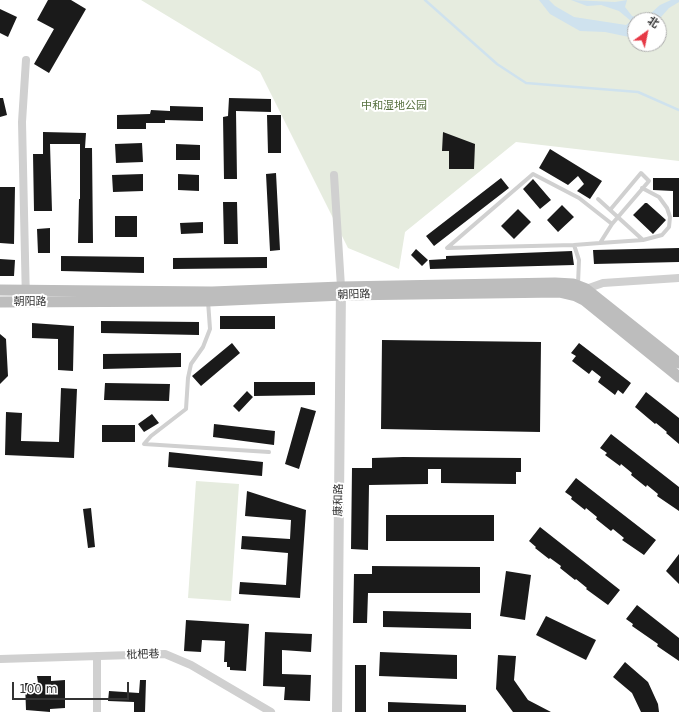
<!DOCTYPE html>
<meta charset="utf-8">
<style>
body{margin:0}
#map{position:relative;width:679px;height:712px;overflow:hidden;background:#fff;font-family:"DejaVu Sans","Noto Sans SC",sans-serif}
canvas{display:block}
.north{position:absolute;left:627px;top:12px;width:40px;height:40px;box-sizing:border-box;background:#fff;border:1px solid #adadad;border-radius:50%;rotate:33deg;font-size:11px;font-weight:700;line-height:16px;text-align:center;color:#333}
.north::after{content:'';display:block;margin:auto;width:14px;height:18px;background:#e63946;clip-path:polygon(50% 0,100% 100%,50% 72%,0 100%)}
.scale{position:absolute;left:12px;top:682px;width:117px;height:18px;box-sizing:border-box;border:2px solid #333;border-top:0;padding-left:5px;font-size:12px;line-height:14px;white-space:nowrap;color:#333;-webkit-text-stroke:3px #fff;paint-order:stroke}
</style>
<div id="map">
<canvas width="679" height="712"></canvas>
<div class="north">北</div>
<div class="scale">100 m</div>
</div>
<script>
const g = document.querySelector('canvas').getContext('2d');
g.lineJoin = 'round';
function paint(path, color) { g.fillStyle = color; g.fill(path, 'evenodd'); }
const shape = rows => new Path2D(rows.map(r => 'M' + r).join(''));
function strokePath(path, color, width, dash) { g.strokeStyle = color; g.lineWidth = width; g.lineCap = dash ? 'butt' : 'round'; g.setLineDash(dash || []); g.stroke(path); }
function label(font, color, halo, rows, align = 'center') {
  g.font = font + ' "DejaVu Sans","Noto Sans SC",sans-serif'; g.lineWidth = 4; g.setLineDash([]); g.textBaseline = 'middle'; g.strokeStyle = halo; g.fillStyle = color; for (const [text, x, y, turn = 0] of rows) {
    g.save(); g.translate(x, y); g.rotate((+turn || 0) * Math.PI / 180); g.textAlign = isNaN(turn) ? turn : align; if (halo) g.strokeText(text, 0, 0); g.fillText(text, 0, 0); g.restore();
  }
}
paint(shape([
 [141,0,679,0,679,161,516,142,405,232,399,269,348,248,260,72],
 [635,20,659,20,659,44,635,44],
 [196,481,239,484,231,601,188,598]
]), '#e6ecdf');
paint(shape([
 [539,0,549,0,555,6,574,17,626,25,631,21,619,11,601,5,587,6,571,0,615,2,627,0,625,7,632,16,641,18,650,14,660,5,671,0,679,0,679,2,669,8,661,17,653,20,635,20,635,31,629,37,605,32,580,31,550,14]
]), '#cfe2ee');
strokePath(shape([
 [425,0,497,64,526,83,638,92,679,110]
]), '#cfe2ee', 2.5);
paint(shape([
 [48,0,71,0,86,9,49,73,34,64,54,29,37,20],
 [0,9,17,17,8,37,0,33],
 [0,98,3,98,7,115,0,117],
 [229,98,271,99,271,112,236,111,237,179,224,179,223,117,228,116],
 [170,106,203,107,203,121,165,120,165,123,146,123,146,129,117,129,117,115,150,114,151,110,170,111],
 [267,115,281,115,281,153,268,153],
 [43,132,86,133,85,148,92,148,93,243,78,243,79,199,80,199,80,144,50,144,52,211,34,211,33,154,43,154],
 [443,132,475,144,474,169,449,169,449,151,442,151],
 [142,143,143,162,116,163,115,144],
 [176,144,200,145,200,160,176,160],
 [550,149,602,181,590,199,577,191,584,184,578,176,568,185,539,168],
 [276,173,280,250,270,251,266,174],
 [143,174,143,191,113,192,112,175],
 [178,174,199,175,199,191,178,190],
 [501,178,509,188,434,246,426,236],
 [653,178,679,178,679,217,673,217,673,191,653,190],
 [533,179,551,200,540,209,523,189],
 [0,187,15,187,14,244,0,243],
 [223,202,237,202,238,244,224,244],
 [645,203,647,203,666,220,653,234,633,215],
 [562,205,574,217,558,232,547,220],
 [518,209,531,222,514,239,501,226],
 [115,216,137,216,137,237,115,237],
 [203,222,203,233,181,234,180,223],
 [50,228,50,253,38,253,37,229],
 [679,248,679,262,594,264,593,250],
 [416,249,428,260,422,266,411,255],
 [572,251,574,265,430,269,429,260,446,259,446,256],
 [61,256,144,257,144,273,61,271],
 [267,257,267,268,173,269,173,258],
 [0,259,15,260,14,276,0,276],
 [220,316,275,316,275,329,220,329],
 [101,321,199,322,199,335,101,333],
 [32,323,74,326,73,371,58,370,58,339,32,338],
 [0,334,6,339,8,376,0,384],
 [382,340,541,342,540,432,381,429],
 [232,343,240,353,201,386,192,376],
 [579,343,631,383,623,394,618,390,615,395,598,382,601,377,592,370,589,374,572,361,576,356,571,353],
 [181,353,181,367,103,369,103,354],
 [254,382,315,382,315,395,254,396],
 [105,383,170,384,169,401,104,400],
 [61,388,77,389,74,458,5,455,6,412,22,413,21,441,59,442],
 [247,391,253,397,239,412,233,406],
 [646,392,679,418,679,444,666,433,667,432,656,423,655,424,635,407],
 [301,407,316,411,299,469,285,464],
 [152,414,159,423,144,432,138,424],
 [214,424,275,431,274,445,213,437],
 [102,425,135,425,135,442,102,442],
 [611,434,679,487,679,511,657,496,658,494,647,485,646,487,631,475,632,473,621,464,620,466,605,455,607,453,600,448],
 [169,452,263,462,262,476,168,467],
 [403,457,521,458,521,472,516,472,516,484,441,483,441,469,428,469,428,484,369,485,368,550,351,549,352,468,372,468,372,458],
 [576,478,656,540,644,555,622,540,624,538,613,529,611,531,596,519,597,517,586,508,585,510,571,499,572,497,565,492],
 [247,491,306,510,300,598,239,594,240,582,286,585,288,553,241,549,242,536,290,539,291,520,245,516],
 [91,508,95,547,88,548,83,509],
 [386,515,494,515,494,541,386,541],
 [540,527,620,590,608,605,586,589,587,588,576,579,575,580,560,568,561,566,550,558,549,559,535,548,536,547,529,541],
 [679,554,679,584,666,571],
 [372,566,480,567,480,593,368,593,367,623,353,623,354,574,372,574],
 [506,571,531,575,525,620,500,616],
 [637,605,679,638,679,661,657,646,658,644,632,626,633,624,626,619],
 [383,611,471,613,471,629,383,627],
 [546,616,596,640,586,660,536,635],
 [186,620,249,624,246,671,230,670,230,667,227,667,227,662,224,662,225,641,202,640,201,652,184,651],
 [265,632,312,634,311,652,282,650,282,674,311,675,310,701,284,700,285,687,263,686],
 [380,652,457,655,457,679,379,676],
 [498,655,516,656,514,680,528,700,551,712,513,712,496,689],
 [625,662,648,682,658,704,659,712,641,712,632,693,613,677],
 [355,665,366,665,366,712,355,712],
 [37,676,51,676,51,681,65,680,65,708,50,709,50,712,26,710,25,683,38,683],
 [140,680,146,680,145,712,134,712,134,702,108,701,109,691,139,693],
 [388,702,466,705,466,712,388,712]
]), '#1a1a1a');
strokePath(shape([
 [598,199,643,240],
 [610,210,641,173,649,181,612,224],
 [600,243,643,240,662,235,669,227,670,217,667,208,659,197,642,188],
 [574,245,600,243,612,224,579,198,533,174,447,248,574,245,579,260,578,284],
 [208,301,210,329,203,347,191,364,188,378,186,409,151,436,144,444,269,452]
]), '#d0d0d0', 4);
strokePath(shape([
 [334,175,341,287],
 [586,289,603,283,679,278],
 [26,302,22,122,26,60],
 [0,659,165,654,191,665,271,712],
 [97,712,97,656]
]), '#d0d0d0', 8);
strokePath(shape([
 [337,712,341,287]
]), '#d0d0d0', 10);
strokePath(shape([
 [0,290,212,292,341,287,555,283,573,284,586,289,679,363],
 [0,302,208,301,343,295,559,292,576,296,584,300,679,377]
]), '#bdbdbd', 11);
label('11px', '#56703f', '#fff', [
 ["中和湿地公园",394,106]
]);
label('11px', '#333', '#fff', [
 ["朝阳路",354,295,-2],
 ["朝阳路",30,302],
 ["康和路",339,500,-89],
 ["枇杷巷",143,655,-2]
]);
</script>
